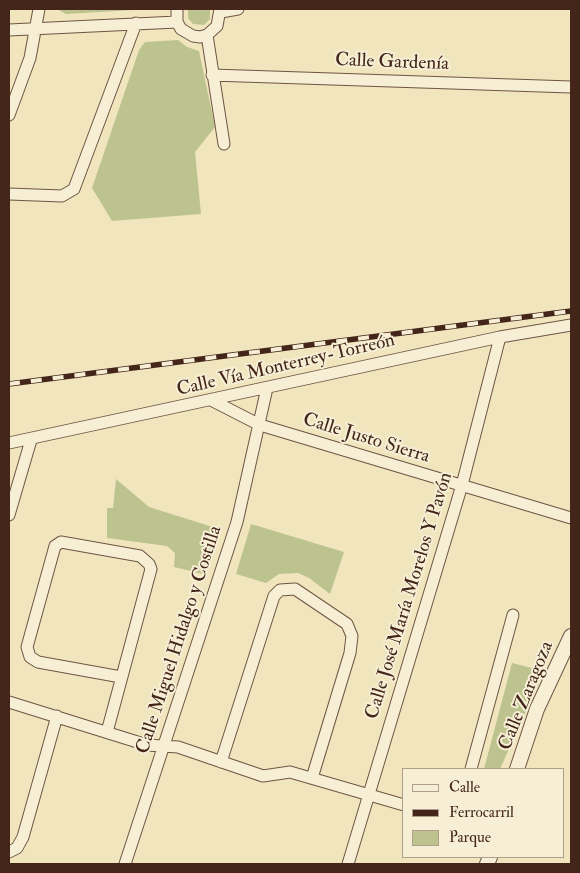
<!DOCTYPE html>
<meta charset="utf-8">
<style>
body{margin:0}
#map{position:relative;width:580px;height:873px;overflow:hidden;background:#f1e5be;font-family:"IM FELL Double Pica",serif}
canvas{display:block}
.frame{position:absolute;inset:0;border:10px solid #43251a;pointer-events:none}
.legend{position:absolute;left:402px;top:768px;width:162px;height:90px;box-sizing:border-box;background:#f6eed5;border:1px solid #ae9e8a;margin:0;padding:6px 9px;list-style:none;font-size:15px;color:#43251a}
.legend li{display:flex;align-items:center;gap:10px;height:25px}
.legend b{width:25px;border:1px solid #ae9e8a}
</style>
<div id="map">
<canvas width="580" height="873"></canvas>
<div class="frame"></div>
<ul class="legend">
<li><b style="height:6px;background:#f6eed5"></b>Calle</li>
<li><b style="height:6px;background:#43251a"></b>Ferrocarril</li>
<li><b style="height:14px;background:#bdc38f"></b>Parque</li>
</ul>
</div>
<script>
const g = document.querySelector('canvas').getContext('2d');
g.lineJoin = 'round';
function paint(path, color) { g.fillStyle = color; g.fill(path, 'evenodd'); }
const shape = rows => new Path2D(rows.map(r => 'M' + r).join(''));
function strokePath(path, color, width, dash) { g.strokeStyle = color; g.lineWidth = width; g.lineCap = dash ? 'butt' : 'round'; g.setLineDash(dash || []); g.stroke(path); }
function label(font, color, halo, rows, align = 'center') {
  g.font = font + ' "IM FELL Double Pica",serif'; g.lineWidth = 4; g.setLineDash([]); g.textBaseline = 'middle'; g.strokeStyle = halo; g.fillStyle = color; for (const [text, x, y, turn = 0] of rows) {
    g.save(); g.translate(x, y); g.rotate((+turn || 0) * Math.PI / 180); g.textAlign = isNaN(turn) ? turn : align; if (halo) g.strokeText(text, 0, 0); g.fillText(text, 0, 0); g.restore();
  }
}
paint(shape([
 [57,9,151,9,66,14],
 [188,9,210,9,210,19,204,25,193,24,188,18],
 [178,40,187,47,199,51,215,127,195,152,201,214,112,221,92,188,139,50,145,42],
 [116,479,149,507,219,529,203,574,174,567,175,553,167,546,107,538,107,508,113,508],
 [251,524,344,552,330,594,309,578,298,573,279,574,266,583,236,574],
 [512,663,544,671,500,769,484,769]
]), '#bdc38f');
const minor = shape([
 [177,9,177,22,181,29,193,36,200,37,207,35,217,26,220,9],
 [221,12,238,9],
 [9,30,177,22],
 [207,35,224,144],
 [212,75,571,87],
 [9,115,30,58,39,9],
 [9,194,62,196,74,189,136,23],
 [211,400,260,425,571,518],
 [9,443,500,337,571,325],
 [9,515,31,440],
 [9,702,147,745,178,747,263,776,290,772,404,805],
 [107,732,151,569,149,564,140,556,61,542,55,546,27,647,30,657,38,662,121,677],
 [221,762,274,596,280,590,295,589,347,624,352,636,350,653,312,778],
 [471,769,513,615],
 [9,852,17,848,23,837,57,716],
 [125,864,237,522,267,388],
 [348,864,462,485,500,337]
]);
const tertiary = shape([
 [517,769,537,709,571,636],
 [487,864,490,857]
]);
strokePath(minor, '#6e5543', 13);
strokePath(tertiary, '#6e5543', 16);
strokePath(minor, '#f6eed5', 11);
strokePath(tertiary, '#f6eed5', 14);
const rail = shape([
 [9,384,571,311]
]);
strokePath(rail, '#43251a', 5.5);
strokePath(rail, '#f6eed5', 4, [11]);
label('19px', '#43251a', '#f6eed5', [
 ["Calle Gardenía",392,63,2],
 ["Calle Vía Monterrey-Torreón",286,366,-13],
 ["Calle Justo Sierra",366,439,17],
 ["Calle José María Morelos Y Pavón",410,596,-73],
 ["Calle Miguel Hidalgo y Costilla",180,640,-72],
 ["Calle Zaragoza",527,696,-68]
]);
</script>
